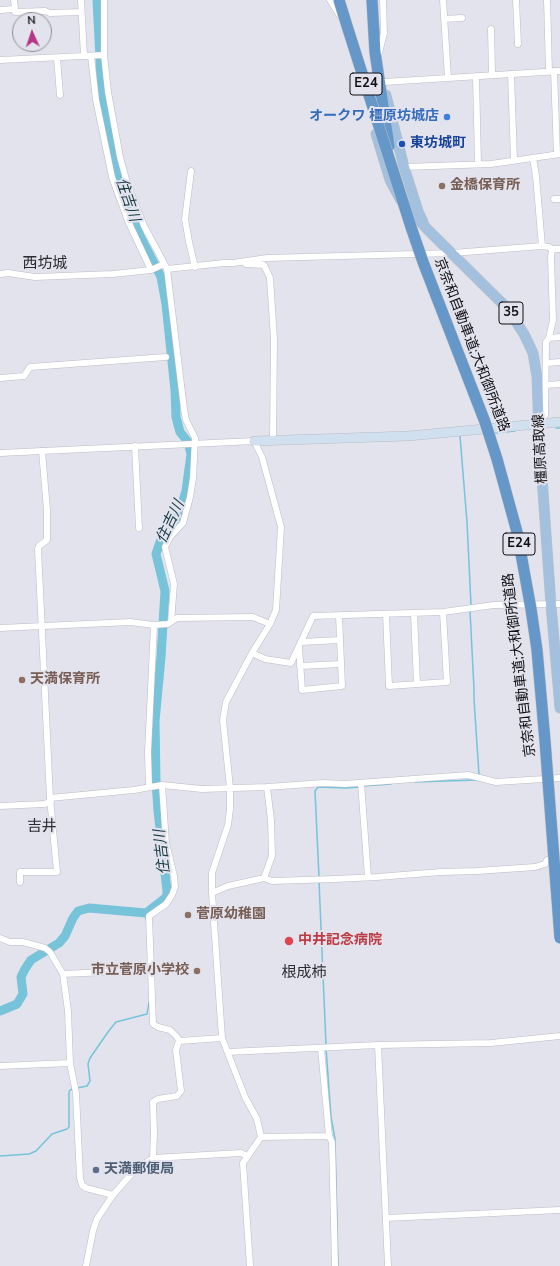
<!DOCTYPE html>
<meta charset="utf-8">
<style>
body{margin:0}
#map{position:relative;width:560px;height:1266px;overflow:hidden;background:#e2e3ed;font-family:"Nunito Sans",sans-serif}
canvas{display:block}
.north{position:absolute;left:12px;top:12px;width:40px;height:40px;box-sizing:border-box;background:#e2e3ed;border:1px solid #8e8e95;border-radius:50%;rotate:357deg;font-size:11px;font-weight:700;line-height:16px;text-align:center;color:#0f0f12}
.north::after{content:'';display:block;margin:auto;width:14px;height:18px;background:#b43685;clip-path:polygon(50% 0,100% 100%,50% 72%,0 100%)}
</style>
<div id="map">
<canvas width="560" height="1266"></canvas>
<div class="north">N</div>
</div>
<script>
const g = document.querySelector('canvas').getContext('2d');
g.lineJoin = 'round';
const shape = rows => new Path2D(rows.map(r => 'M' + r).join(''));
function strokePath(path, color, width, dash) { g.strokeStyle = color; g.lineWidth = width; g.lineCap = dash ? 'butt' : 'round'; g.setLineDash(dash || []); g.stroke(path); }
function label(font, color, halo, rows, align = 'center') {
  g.font = font + ' "Nunito Sans","Noto Sans JP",sans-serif'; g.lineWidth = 4; g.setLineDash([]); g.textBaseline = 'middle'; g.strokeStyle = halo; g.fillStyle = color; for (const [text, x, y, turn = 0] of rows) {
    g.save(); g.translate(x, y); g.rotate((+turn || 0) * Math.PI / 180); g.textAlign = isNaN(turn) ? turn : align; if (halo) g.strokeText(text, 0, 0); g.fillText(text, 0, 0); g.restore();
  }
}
strokePath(shape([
 [556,428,560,428],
 [495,433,515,431],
 [460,436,467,522,471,605],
 [470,611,474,689,474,699,479,775],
 [415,782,477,780],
 [363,786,391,784],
 [319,877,315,791,318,787,346,788,359,787],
 [319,881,326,1045],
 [146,913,146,919],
 [326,1048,331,1117,335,1139,338,1266],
 [77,1088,87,1086,90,1081,88,1064,90,1058,108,1032,116,1022,147,1014,149,1002],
 [0,1156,29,1154,36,1151,52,1134,67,1129,69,1127,69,1092,70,1090,73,1089]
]), '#76c3da', 1.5);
strokePath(shape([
 [0,1011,17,1004,23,994,21,977,25,969,31,960,59,943,65,936,73,918,78,911,89,908,146,913,164,899,167,896,167,891,158,811,156,781,155,721,161,657,165,591,156,554,160,542,174,523,181,507,186,491,191,454,188,442,180,432,176,417,175,390,166,304,161,277,140,236,125,199,116,167,102,97,97,0]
]), '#76c3da', 9);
const street = shape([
 [14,0,15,9],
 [81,0,84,56],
 [104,0,104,55,108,92,120,157,127,183,144,226,167,269,184,409,186,420,195,438,193,478,190,497,183,523,170,537,165,547,174,584,171,622],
 [330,0,340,16],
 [443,0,448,78],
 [516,0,518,44],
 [547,0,549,71],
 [0,10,15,9,15,12,45,11,50,13,81,12],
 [444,19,462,18],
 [491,29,492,75],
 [379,53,384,33,383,0],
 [91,56,96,100,112,177,128,221,151,270],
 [57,58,60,95],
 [0,60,104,55],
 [554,71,557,154],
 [511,74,514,160],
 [476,76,478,164],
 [384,82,560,71],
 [533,158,536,176,542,246],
 [404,167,491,164,560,154],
 [191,171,185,219,189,242,195,267],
 [554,199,560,199],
 [233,263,267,258,453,253,542,246,549,247,552,249,560,249],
 [246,264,264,265,270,278,274,339,273,440],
 [167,269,224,263,235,263],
 [0,274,8,273,35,277,113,274,151,270,164,264],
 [549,338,560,337],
 [547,363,560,362],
 [0,378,24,376,30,367,166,357],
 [546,385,560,384],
 [539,423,545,415,546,342,549,338,553,320,551,257,552,249],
 [135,446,139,528],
 [0,453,254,441,262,457,281,527,276,610,270,624,252,653,226,702,223,720,230,788,230,809,228,825,212,873,212,893,222,1038,245,1097,257,1119,261,1137,243,1163,250,1266],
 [414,613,417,684],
 [386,614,389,686,447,682,443,612],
 [0,628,130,622,154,625,168,624,177,618,253,617,270,624],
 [301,642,340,640],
 [299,647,302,690,342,686,339,616],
 [252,653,265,659,291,663,313,616,443,612,494,605,560,604],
 [300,666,341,664],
 [361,783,368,877],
 [149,787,148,752,154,625],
 [50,798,134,790,162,785,202,789,267,787,324,783,345,784,468,775,496,782,560,778],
 [0,806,44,804,51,802],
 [264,878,272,856,271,820,267,787],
 [20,882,20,872,57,872,50,798,38,549,39,546,47,540,47,510,42,451],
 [212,893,228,886,264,878,272,881,335,879,377,877,441,872,477,871,535,867,545,864,547,860,560,859],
 [0,938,10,942,23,942,45,948,50,952,63,974,68,1011,70,1063,76,1093,80,1178,82,1185,86,1188,113,1195],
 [63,974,151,970],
 [179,1041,222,1038],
 [378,1045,388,1266],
 [321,1048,329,1136,332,1142,335,1266],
 [228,1052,378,1045,491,1043,560,1036],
 [0,1066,70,1063],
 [261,1137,329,1136],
 [153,1158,154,1133,153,1102,158,1099,177,1096,181,1091,176,1050,179,1041,177,1037,170,1030,158,1027,153,1024,149,916,166,904,172,895,175,887,174,876,166,843,162,785],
 [386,1218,560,1210],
 [86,1266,93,1231,97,1219,113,1195,134,1171,153,1158,241,1153,247,1156]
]);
const secondary = shape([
 [254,441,408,436,560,422]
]);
const primary = shape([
 [386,95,404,167,418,211,423,222],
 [376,134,390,180,400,199,428,230,507,308,524,334,533,353,537,377,539,435,551,605,560,708]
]);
const highway = shape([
 [372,0,375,52,389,146]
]);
strokePath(street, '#bbbbc5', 7);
strokePath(secondary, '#bbbbc5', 10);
strokePath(primary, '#c1c1c1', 11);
strokePath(highway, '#c1c1c1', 12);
strokePath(street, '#fff', 6);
strokePath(secondary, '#d1e0ef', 9);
strokePath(primary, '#a3c1df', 10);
strokePath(highway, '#6697c9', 11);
const highwayBridge = shape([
 [339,0,347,26,411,227,423,262,485,422,497,459,517,532,531,609,537,650,545,741,560,938]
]);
strokePath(highwayBridge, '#c1c1c1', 12, []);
strokePath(highwayBridge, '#6697c9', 11);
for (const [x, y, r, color] of [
 [447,117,4,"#3f7fe0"],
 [402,144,4,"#1a4fb4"],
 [442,186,4,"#8d6e63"],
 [22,680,4,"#8d6e63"],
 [188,915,4,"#8d6e63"],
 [289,941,5,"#e0444e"],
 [197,971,4,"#8d6e63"],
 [96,1170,4,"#5c6f8a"]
]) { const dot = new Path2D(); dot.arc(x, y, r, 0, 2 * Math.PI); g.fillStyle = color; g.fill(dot); strokePath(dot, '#e2e3ed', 1.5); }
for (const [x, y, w] of [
 [366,84,32],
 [511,313,24],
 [519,544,32]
]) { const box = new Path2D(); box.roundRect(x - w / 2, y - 11, w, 22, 3); g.fillStyle = '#e2e3ed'; g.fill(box); strokePath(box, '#0f0f12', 1); }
label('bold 13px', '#0f0f12', null, [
 ["E24",366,84],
 ["35",511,313],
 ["E24",519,544]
]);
label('bold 14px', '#366cbe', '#e2e3ed', [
 ["オークワ 橿原坊城店",439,117]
], 'right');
label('bold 14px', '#164399', '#e2e3ed', [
 ["東坊城町",410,144]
], 'left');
label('bold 14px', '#785e54', '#e2e3ed', [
 ["金橋保育所",450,186],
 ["天満保育所",30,680],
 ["菅原幼稚園",196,915],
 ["市立菅原小学校",189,971,"right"]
], 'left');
label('14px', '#0f0f12', '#e2e3ed', [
 ["京奈和自動車道;大和御所道路",471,345,69],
 ["橿原高取線",541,449,-93],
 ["京奈和自動車道;大和御所道路",520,665,-97]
]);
label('bold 14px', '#be3a42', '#e2e3ed', [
 ["中井記念病院",298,941]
], 'left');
label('bold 14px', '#4e5e75', '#e2e3ed', [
 ["天満郵便局",104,1170]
], 'left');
label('italic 15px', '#173b45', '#e2e3ed', [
 ["住吉川",127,200,71],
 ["住吉川",171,522,-65],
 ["住吉川",163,852,-97]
]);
label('15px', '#2b2c33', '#e2e3ed', [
 ["西坊城",45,264],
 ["吉井",42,827],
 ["根成柿",304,973]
]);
</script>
